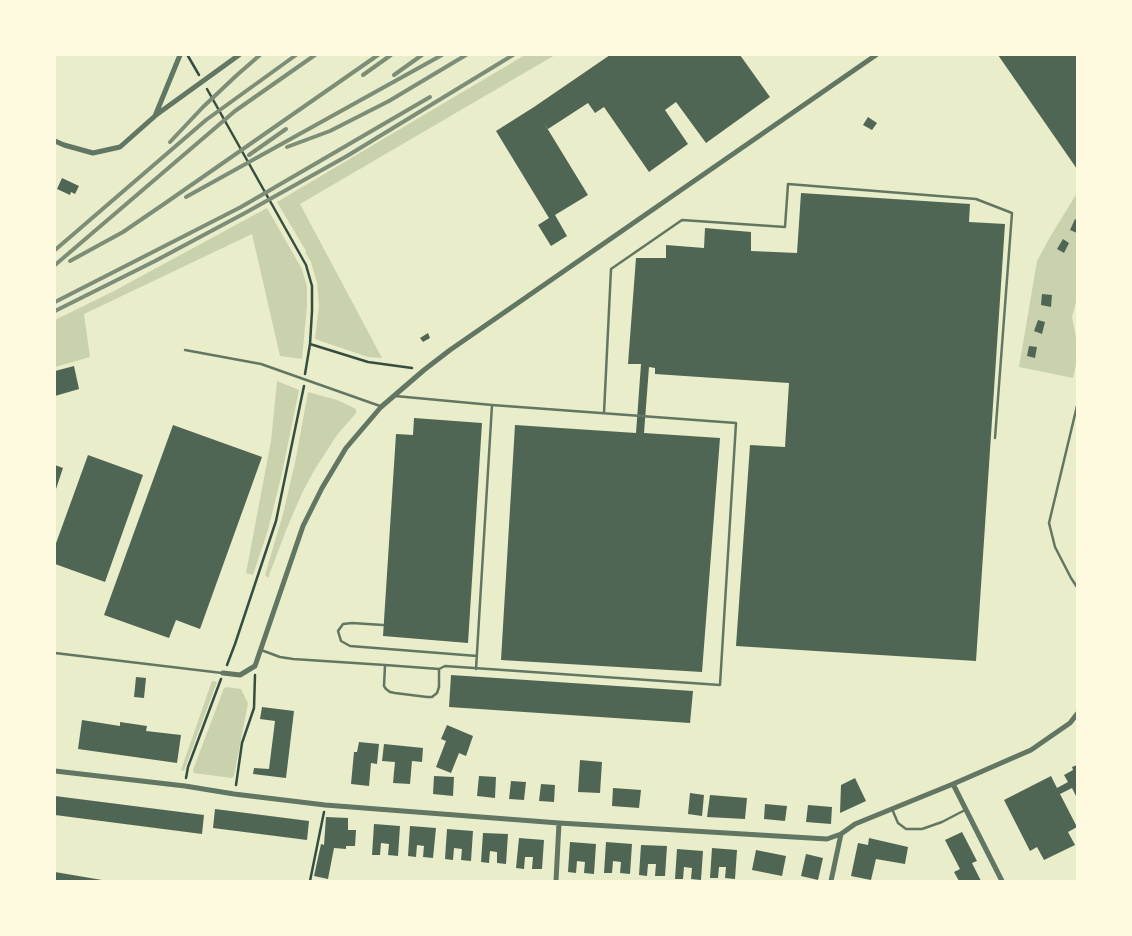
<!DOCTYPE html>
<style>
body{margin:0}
#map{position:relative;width:1132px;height:936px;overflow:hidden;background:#e9edc9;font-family:Signika,sans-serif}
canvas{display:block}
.frame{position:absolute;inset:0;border:56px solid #fefae0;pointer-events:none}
</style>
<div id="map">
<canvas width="1132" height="936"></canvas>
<div class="frame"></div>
</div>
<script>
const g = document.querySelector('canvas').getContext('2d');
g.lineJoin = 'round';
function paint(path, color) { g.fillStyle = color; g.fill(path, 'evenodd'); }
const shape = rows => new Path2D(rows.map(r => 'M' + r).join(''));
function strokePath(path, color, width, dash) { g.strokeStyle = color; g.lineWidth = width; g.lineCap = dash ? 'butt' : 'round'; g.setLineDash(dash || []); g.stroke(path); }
paint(shape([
 [525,55,555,55,300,204,382,358,368,357,315,339,319,305,317,283,311,262,305,252,306,251,277,202],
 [1077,193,1077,298,1072,317,1077,342,1077,359,1073,378,1019,367,1037,261,1050,237],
 [267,208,302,269,307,287,307,306,302,359,280,356,252,234,84,314,90,357,55,367,55,320,114,291],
 [277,381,299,390,282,473,268,530,253,575,246,573,271,441],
 [308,392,337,400,356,409,356,413,337,435,315,469,302,493,287,528,268,578,265,575,283,514,295,463],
 [212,681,217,682,184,771,181,770],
 [226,687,241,689,248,703,234,776,232,778,194,773,193,770,224,688]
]), '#cad2ad');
paint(shape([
 [610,55,740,55,770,97,706,143,676,102,665,110,688,144,649,172,604,107,595,113,588,103,548,129,544,123,588,195,555,215,567,236,551,246,538,225,549,218,496,131,534,107],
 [998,55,1077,55,1077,169],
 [868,117,877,123,872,130,863,125],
 [62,178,79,186,75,194,71,192,70,195,57,189],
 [801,193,970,204,969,222,1005,224,976,661,736,646,750,445,785,447,789,383,655,374,655,368,649,367,644,433,720,438,702,672,501,660,515,425,636,433,641,364,628,364,636,258,666,258,666,245,704,248,705,228,751,232,751,251,797,253],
 [1075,219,1077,220,1077,233,1070,230],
 [1063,239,1069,243,1064,253,1057,249],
 [1042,294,1052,295,1051,307,1041,305],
 [1038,320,1045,322,1042,334,1034,331],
 [428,333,430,338,423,342,420,338],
 [1029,346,1037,347,1035,358,1027,356],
 [74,366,79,389,55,396,55,371],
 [414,418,482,423,468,643,383,636,396,434,413,435],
 [173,425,262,457,200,629,176,620,169,638,104,615],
 [88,455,143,475,105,582,55,564,55,546],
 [55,465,63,468,55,492],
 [451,675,693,691,690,723,449,707],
 [136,677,146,678,144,698,134,697],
 [262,707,294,711,286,778,253,774,254,768,269,769,275,721,260,719],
 [82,720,120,726,120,722,147,726,146,731,181,735,177,763,78,749],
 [447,725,473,736,466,756,459,753,451,773,436,767,446,741,441,739],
 [359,742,379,744,377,764,371,763,369,786,351,784,354,752,357,752],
 [384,744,423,748,422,762,412,761,410,784,393,783,395,762,382,761],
 [580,760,602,762,600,793,578,792],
 [1077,765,1077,798,1072,788,1060,794,1077,827,1068,832,1075,845,1044,860,1037,847,1030,851,1004,800,1051,776,1057,788,1068,782,1064,775,1073,770,1072,767],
 [434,776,454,777,453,796,433,794],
 [479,776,496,777,495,798,477,796],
 [855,778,866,801,840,813,841,785],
 [511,781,526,782,524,800,509,799],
 [541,784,555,785,554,802,539,801],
 [613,788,641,790,639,808,612,806],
 [690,793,704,795,702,816,688,814],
 [710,795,747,798,745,819,707,817],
 [55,796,204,815,202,834,55,815],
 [765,804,787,806,785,821,764,819],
 [808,805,832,807,831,824,806,822],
 [215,809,309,821,307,840,213,828],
 [326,817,348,818,348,830,356,830,355,846,346,846,346,849,334,848,328,879,314,876,321,844,324,845],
 [374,824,400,826,398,856,388,855,389,844,381,843,380,855,372,855],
 [410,826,436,828,433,858,423,857,424,846,417,845,416,857,408,856],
 [447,829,473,831,471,861,461,860,462,849,454,848,453,860,445,859],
 [962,832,977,861,972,863,981,881,959,881,954,872,960,869,945,840],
 [483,833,508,834,506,864,497,863,497,852,490,851,489,863,481,862],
 [519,838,544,840,542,869,532,869,533,857,525,857,524,869,516,868],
 [869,838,908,847,905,864,876,859,871,880,851,876,858,843,868,845],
 [570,842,596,844,594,874,584,873,585,862,577,861,576,873,568,872],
 [606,842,632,844,630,874,620,873,621,862,613,861,612,873,604,873],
 [641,845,667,846,665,876,655,876,656,864,648,864,647,876,639,875],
 [712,848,737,850,735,879,725,878,726,867,719,867,718,878,710,878],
 [677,849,703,851,701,880,691,879,692,868,684,867,683,879,675,879],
 [756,850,786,856,782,876,752,870],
 [806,854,823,858,818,880,801,876],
 [55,872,102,880,102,881,55,881]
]), '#4f6655');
strokePath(shape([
 [188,56,199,75],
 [207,89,306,265,312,286,312,311,310,344,305,374],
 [310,344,368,362,412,368],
 [227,665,235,644,276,521,304,386],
 [186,778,188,767,221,679],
 [236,785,242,743,254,708,255,675],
 [310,881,324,812]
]), '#344e41', 2.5);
strokePath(shape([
 [185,350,261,364,380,406],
 [1077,406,1049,523,1055,547,1071,578,1077,587],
 [604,413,611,269,682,220,785,227,788,184,976,199,1012,213,995,438],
 [383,625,352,623,343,624,338,631,341,641,350,646,477,656],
 [261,650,280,657,293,659,385,665,439,669,445,666,720,685,736,423,492,405,395,396],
 [55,653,222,673],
 [385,665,384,686,386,689,390,692,395,693,427,697,432,697,437,693,439,687,439,669],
 [476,669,492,405],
 [892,809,898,823,906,829,922,829,942,822,965,810]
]), '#617663', 2.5);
strokePath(shape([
 [156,115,239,55],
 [55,141,64,145,93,153,120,147,155,116,180,55],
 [223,673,240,675,255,666,303,526,322,488,346,448,381,407,424,370,450,350,876,55],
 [55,771,185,786,234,794,325,805,559,823,827,839,841,834,855,824,953,784,1031,750,1070,723,1077,714],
 [953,784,1002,881],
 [556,881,559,823],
 [831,881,841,834]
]), '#617663', 5);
strokePath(shape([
 [363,75,391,55],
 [394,75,422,55],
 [170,142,203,107,237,75,260,55],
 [287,147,330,131,389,101,466,55],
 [249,155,286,129],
 [186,197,442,55],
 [55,250,206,120,296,55],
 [70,261,123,232,164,204,378,55],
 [55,265,235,111,315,55],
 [55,302,241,207,430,97],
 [55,311,155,261,245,213,347,156,513,55]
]), '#7c8e77', 4);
</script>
